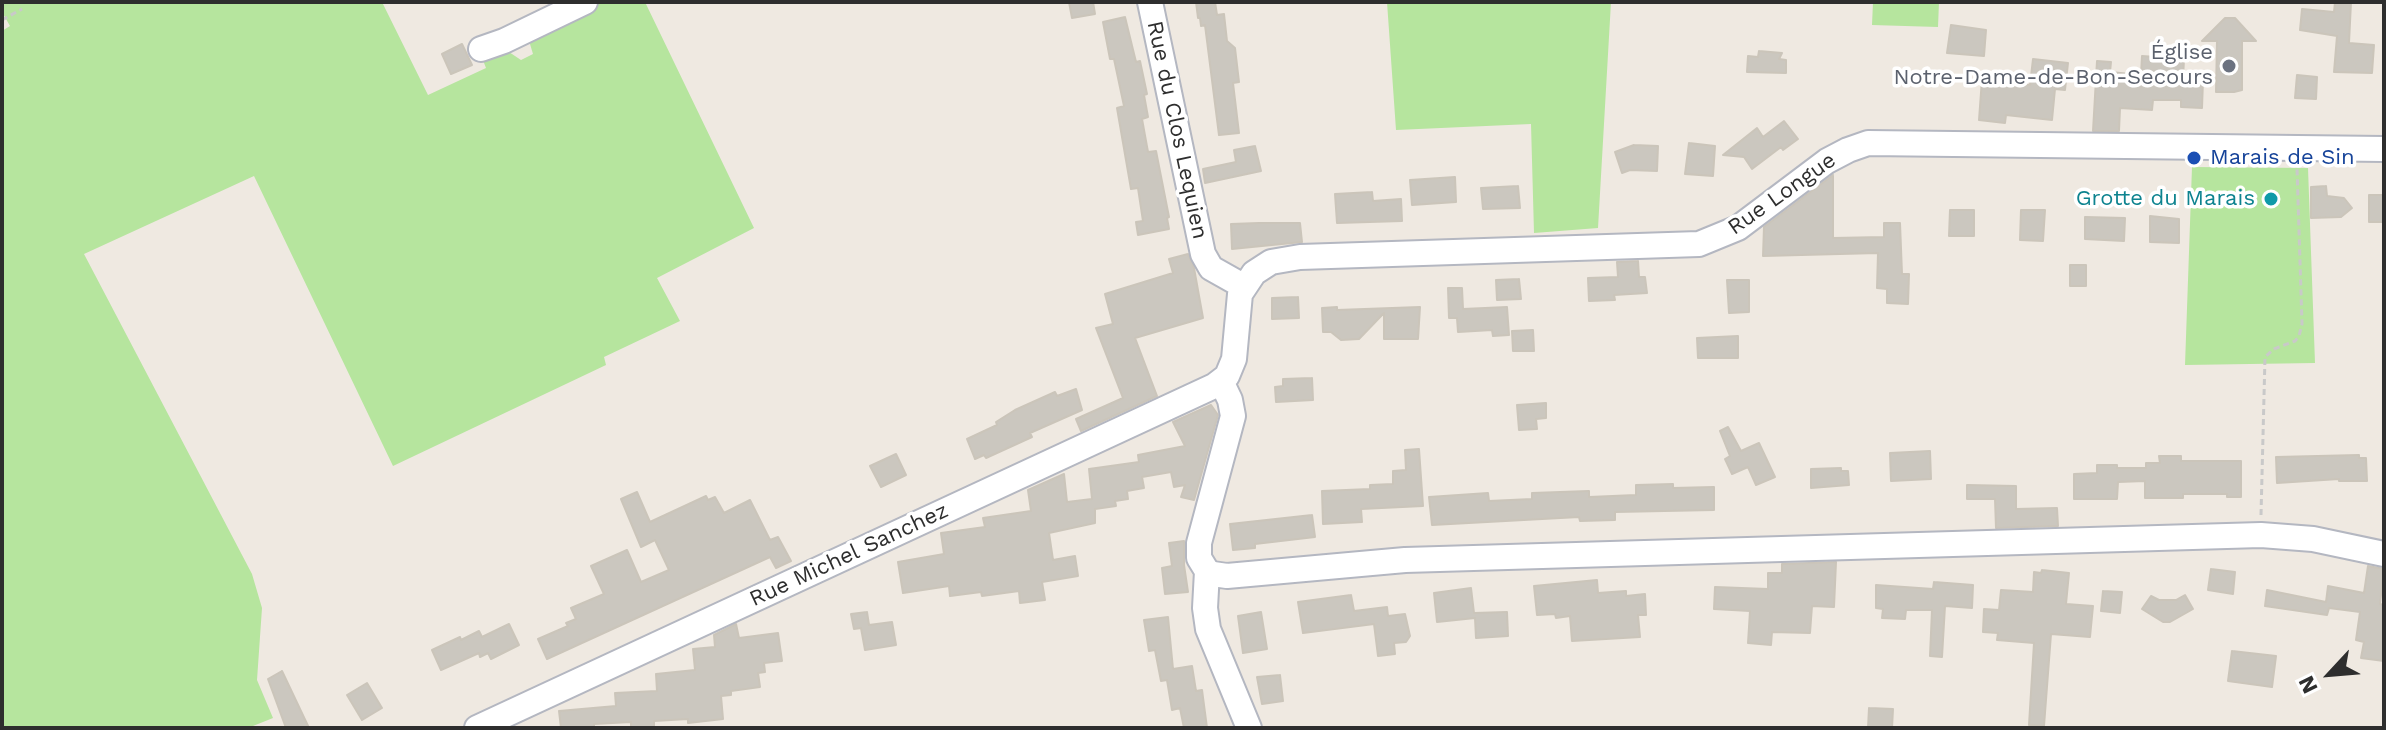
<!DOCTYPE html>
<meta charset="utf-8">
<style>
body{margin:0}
#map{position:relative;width:2386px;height:730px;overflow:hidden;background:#efe9e1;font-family:"Work Sans",sans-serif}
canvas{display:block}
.frame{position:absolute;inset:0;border:4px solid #2e2e2e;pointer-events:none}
.north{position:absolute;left:2290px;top:634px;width:80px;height:80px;-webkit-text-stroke:6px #fff;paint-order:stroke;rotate:244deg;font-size:22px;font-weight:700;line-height:32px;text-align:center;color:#2e2e2e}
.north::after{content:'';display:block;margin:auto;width:28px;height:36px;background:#2e2e2e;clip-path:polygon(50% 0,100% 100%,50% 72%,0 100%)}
</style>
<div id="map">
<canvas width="2386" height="730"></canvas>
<div class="frame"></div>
<div class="north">N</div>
</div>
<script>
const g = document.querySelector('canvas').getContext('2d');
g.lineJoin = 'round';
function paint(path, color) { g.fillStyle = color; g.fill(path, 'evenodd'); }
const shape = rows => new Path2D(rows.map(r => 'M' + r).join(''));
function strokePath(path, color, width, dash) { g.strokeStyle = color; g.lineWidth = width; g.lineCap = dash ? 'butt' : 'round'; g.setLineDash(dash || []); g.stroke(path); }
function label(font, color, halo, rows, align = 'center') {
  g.font = font + ' "Work Sans",sans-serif'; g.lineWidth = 7; g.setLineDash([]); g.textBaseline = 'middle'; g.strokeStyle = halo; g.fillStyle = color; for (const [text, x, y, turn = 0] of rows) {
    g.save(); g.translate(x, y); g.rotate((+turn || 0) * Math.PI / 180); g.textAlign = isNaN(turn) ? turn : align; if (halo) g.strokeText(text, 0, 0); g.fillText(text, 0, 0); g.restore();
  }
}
paint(shape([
 [2,2,382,2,428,95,486,68,481,55,506,50,521,60,533,54,530,44,531,37,600,2,645,2,754,228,657,278,680,321,604,357,606,365,393,466,254,176,84,254,252,574,262,608,257,680,273,718,248,728,2,728,2,31,10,26,2,12],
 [1387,2,1611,2,1598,228,1534,233,1531,124,1396,130],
 [1873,2,1939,2,1938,27,1872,25],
 [2192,167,2308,168,2315,363,2185,365]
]), '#b6e59e');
const building = shape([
 [1069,2,1093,2,1095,14,1072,18,1069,2],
 [1196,2,1215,2,1217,15,1224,14,1227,41,1235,48,1239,82,1233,83,1239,133,1219,135,1205,25,1201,26,1200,18,1198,18,1196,2],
 [2335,2,2351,2,2349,43,2374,45,2372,73,2334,72,2337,36,2300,30,2302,9,2334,12,2335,2],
 [1125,17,1136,62,1140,61,1147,94,1144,95,1148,117,1142,119,1148,152,1156,151,1169,217,1167,218,1169,229,1138,235,1136,222,1143,221,1138,188,1131,189,1117,108,1124,106,1114,59,1110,59,1103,22,1125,17],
 [2225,18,2235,18,2256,41,2242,41,2242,90,2234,92,2216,92,2217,41,2202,41,2225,18],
 [1951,25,1986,30,1984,56,1947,53,1951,25],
 [462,44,472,65,451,74,442,54,462,44],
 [1759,51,1782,53,1779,59,1786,60,1786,73,1747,72,1748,56,1758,57,1759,51],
 [2142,56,2184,59,2183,79,2203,80,2202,108,2181,107,2181,100,2153,100,2152,110,2120,108,2119,131,2093,131,2097,61,2111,62,2110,72,2141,75,2142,56],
 [2033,59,2068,63,2065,90,2055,89,2052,120,2006,115,2005,123,1979,120,1982,79,2030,85,2033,59],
 [2297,75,2317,77,2316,99,2295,98,2297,75],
 [1784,121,1798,139,1783,150,1781,147,1752,169,1744,157,1723,155,1757,128,1763,137,1784,121],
 [1689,143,1715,146,1713,176,1685,174,1689,143],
 [1634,145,1658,146,1657,171,1630,170,1622,173,1615,152,1634,145],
 [1255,146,1261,171,1205,183,1203,169,1236,162,1234,150,1255,146],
 [1833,175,1833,238,1884,237,1884,223,1900,223,1902,274,1909,274,1908,304,1887,303,1887,289,1877,288,1878,253,1763,256,1764,227,1833,175],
 [1455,177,1456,202,1412,205,1410,180,1455,177],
 [1518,186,1520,208,1483,209,1481,188,1518,186],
 [2326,186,2327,196,2344,198,2352,208,2341,217,2311,218,2311,187,2326,186],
 [1372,192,1373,201,1401,199,1402,221,1337,223,1335,194,1372,192],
 [2369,195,2384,195,2384,222,2369,222,2369,195],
 [1950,210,1974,210,1974,236,1949,236,1950,210],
 [2021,210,2045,210,2043,241,2020,240,2021,210],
 [2150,216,2179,219,2179,243,2150,242,2150,216],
 [2085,217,2125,218,2124,241,2085,239,2085,217],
 [1259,223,1300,223,1302,242,1232,249,1231,224,1259,223],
 [1188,254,1194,268,1203,318,1135,338,1157,396,1081,431,1076,419,1123,398,1096,328,1113,324,1105,294,1173,273,1169,259,1188,254],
 [1638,261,1639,277,1645,277,1647,293,1614,295,1615,300,1589,301,1588,278,1618,277,1617,262,1638,261],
 [2070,265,2086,265,2086,286,2070,286,2070,265],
 [1519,279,1521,299,1497,300,1496,280,1519,279],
 [1727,280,1749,280,1749,312,1729,313,1727,280],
 [1448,288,1462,288,1463,309,1507,307,1509,335,1493,336,1492,330,1458,332,1457,318,1449,318,1448,288],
 [1298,297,1299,318,1272,319,1272,298,1298,297],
 [1337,307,1337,310,1420,307,1418,339,1384,339,1384,313,1359,339,1341,340,1331,332,1323,332,1322,308,1337,307],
 [1533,330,1534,351,1513,351,1512,331,1533,330],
 [1738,336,1738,358,1698,358,1697,338,1738,336],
 [1312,378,1313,400,1276,402,1275,387,1283,386,1283,379,1312,378],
 [1076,389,1082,410,1030,433,1032,437,986,458,984,455,975,459,967,439,997,425,996,422,1015,410,1055,392,1057,396,1076,389],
 [1546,403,1546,418,1536,419,1537,429,1519,430,1517,405,1546,403],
 [1211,405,1218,415,1194,500,1181,497,1185,485,1174,487,1171,472,1142,477,1144,488,1127,491,1128,499,1115,501,1116,506,1095,509,1095,523,1049,533,1053,560,1075,556,1078,576,1042,582,1045,600,1020,603,1019,591,982,596,981,592,950,596,949,586,903,593,898,562,944,554,941,533,985,527,983,518,1031,511,1028,490,1064,474,1067,502,1092,499,1089,469,1139,462,1138,455,1185,446,1173,422,1211,405],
 [1728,427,1741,451,1759,443,1775,477,1756,485,1748,467,1732,474,1725,459,1730,456,1720,431,1728,427],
 [1419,449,1423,506,1361,509,1362,522,1323,524,1322,491,1370,489,1370,485,1393,484,1393,471,1406,470,1405,450,1419,449],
 [1930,451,1931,479,1891,481,1890,453,1930,451],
 [896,454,906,475,881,487,870,466,896,454],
 [2359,455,2359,458,2366,458,2367,481,2339,481,2339,479,2277,483,2276,457,2359,455],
 [2159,456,2181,456,2181,461,2241,461,2241,497,2227,497,2227,494,2183,494,2183,498,2145,498,2145,481,2118,482,2117,499,2074,499,2074,474,2097,473,2097,465,2117,465,2117,468,2146,468,2146,463,2160,463,2159,456],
 [1841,468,1841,471,1848,471,1849,485,1811,488,1811,469,1841,468],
 [1673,484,1673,488,1714,487,1714,510,1615,512,1615,520,1580,521,1579,517,1432,525,1429,497,1488,493,1489,501,1532,499,1532,493,1589,491,1589,497,1636,495,1636,485,1673,484],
 [1967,485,2016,486,2016,509,2057,508,2058,526,1996,528,1995,499,1967,499,1967,485],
 [637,492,650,522,706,496,708,500,715,497,724,513,750,500,770,540,778,537,791,561,776,568,770,557,547,659,538,639,568,626,566,623,576,619,571,608,604,594,591,566,627,550,641,582,669,570,655,540,641,547,621,499,637,492],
 [1312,515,1315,537,1255,544,1255,548,1233,550,1230,524,1312,515],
 [1184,541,1184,565,1188,592,1165,594,1162,568,1172,566,1169,543,1184,541],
 [1836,562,1834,607,1812,606,1810,633,1772,632,1771,645,1748,643,1750,611,1714,609,1715,587,1768,589,1768,573,1782,573,1782,564,1836,562],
 [2368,566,2384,569,2380,604,2384,605,2384,661,2361,658,2364,642,2356,640,2360,612,2329,608,2327,615,2265,606,2267,590,2326,602,2328,586,2364,593,2368,566],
 [2211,569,2235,572,2233,594,2208,590,2211,569],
 [2042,570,2069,573,2066,604,2093,606,2090,637,2051,634,2044,726,2029,725,2034,643,1997,640,1998,633,1983,632,1984,609,1999,610,2001,590,2033,592,2034,572,2041,573,2042,570],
 [1597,580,1598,593,1626,591,1626,596,1645,594,1646,615,1638,615,1640,637,1572,641,1570,616,1556,618,1555,614,1537,615,1534,586,1597,580],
 [1934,582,1973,585,1972,608,1945,606,1942,657,1930,656,1932,610,1906,610,1905,619,1882,618,1883,609,1876,608,1876,585,1933,589,1934,582],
 [1471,588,1474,613,1507,612,1508,636,1476,638,1475,618,1437,622,1434,593,1471,588],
 [2103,591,2122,592,2120,613,2101,611,2103,591],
 [1351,595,1354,611,1387,607,1388,616,1405,614,1410,636,1406,642,1394,643,1395,654,1378,656,1374,624,1303,633,1298,602,1351,595],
 [2185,595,2193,609,2170,622,2163,622,2142,609,2151,596,2159,600,2176,600,2185,595],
 [867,612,869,625,892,622,896,645,865,650,861,628,854,629,851,614,867,612],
 [1261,612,1267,649,1243,653,1238,616,1261,612],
 [1168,617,1173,669,1192,666,1196,691,1202,690,1207,728,1184,728,1180,708,1172,710,1167,680,1161,681,1155,650,1149,651,1144,620,1168,617],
 [509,624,519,645,491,659,488,653,480,657,479,653,441,670,432,650,460,637,461,640,479,631,482,637,509,624],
 [736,624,739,638,778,633,782,661,764,663,765,672,758,673,760,687,731,691,731,695,721,696,723,719,688,723,688,719,654,721,654,728,631,728,631,722,594,724,594,727,590,728,561,728,559,711,616,706,615,693,657,691,656,674,695,670,693,649,715,647,714,635,736,624],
 [2232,651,2276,656,2272,687,2228,681,2232,651],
 [282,671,309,728,286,728,268,679,282,671],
 [1280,675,1283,701,1262,704,1257,677,1280,675],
 [367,683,382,708,362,720,347,695,367,683],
 [1869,708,1893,709,1892,728,1868,728,1869,708]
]);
paint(building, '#cbc7bf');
strokePath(building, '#cbc5ba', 2);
const minor = shape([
 [1150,2,1203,254,1211,268,1243,286],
 [481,49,504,41,585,2],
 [1207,571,1213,574,1227,576,1405,560,2261,535,2313,539,2384,554],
 [1207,571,1199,558,1199,543,1233,416,1230,400,1221,381],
 [1207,571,1205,608,1208,629,1249,728],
 [477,728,1214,386,1227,376,1234,359,1240,294,1254,273,1271,262,1300,257,1699,244,1738,228,1827,161,1848,150,1868,143,2384,149]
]);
strokePath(minor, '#b4b7c1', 28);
strokePath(shape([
 [2,20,22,9],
 [2261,515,2265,357,2274,349,2295,341,2299,336,2302,324,2297,168]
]), '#c9c9c9', 3, [6, 4]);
strokePath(minor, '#fff', 24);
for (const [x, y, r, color] of [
 [2229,66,8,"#6b7280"],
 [2194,158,8,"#1a4fb4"],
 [2271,199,8,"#0f9aa8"]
]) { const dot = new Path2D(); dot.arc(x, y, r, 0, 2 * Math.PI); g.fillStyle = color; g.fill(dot); strokePath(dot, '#fff', 3); }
label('22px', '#5b616d', '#fff', [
 ["Église",2213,53],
 ["Notre-Dame-de-Bon-Secours",2213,78]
], 'right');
label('22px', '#2e2e2e', '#fff', [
 ["Rue du Clos Lequien",1177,130,78],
 ["Rue Longue",1782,194,-35],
 ["Rue Michel Sanchez",849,555,-25]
]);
label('22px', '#164399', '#fff', [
 ["Marais de Sin",2210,158]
], 'left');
label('22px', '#0d838f', '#fff', [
 ["Grotte du Marais",2255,199]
], 'right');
</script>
